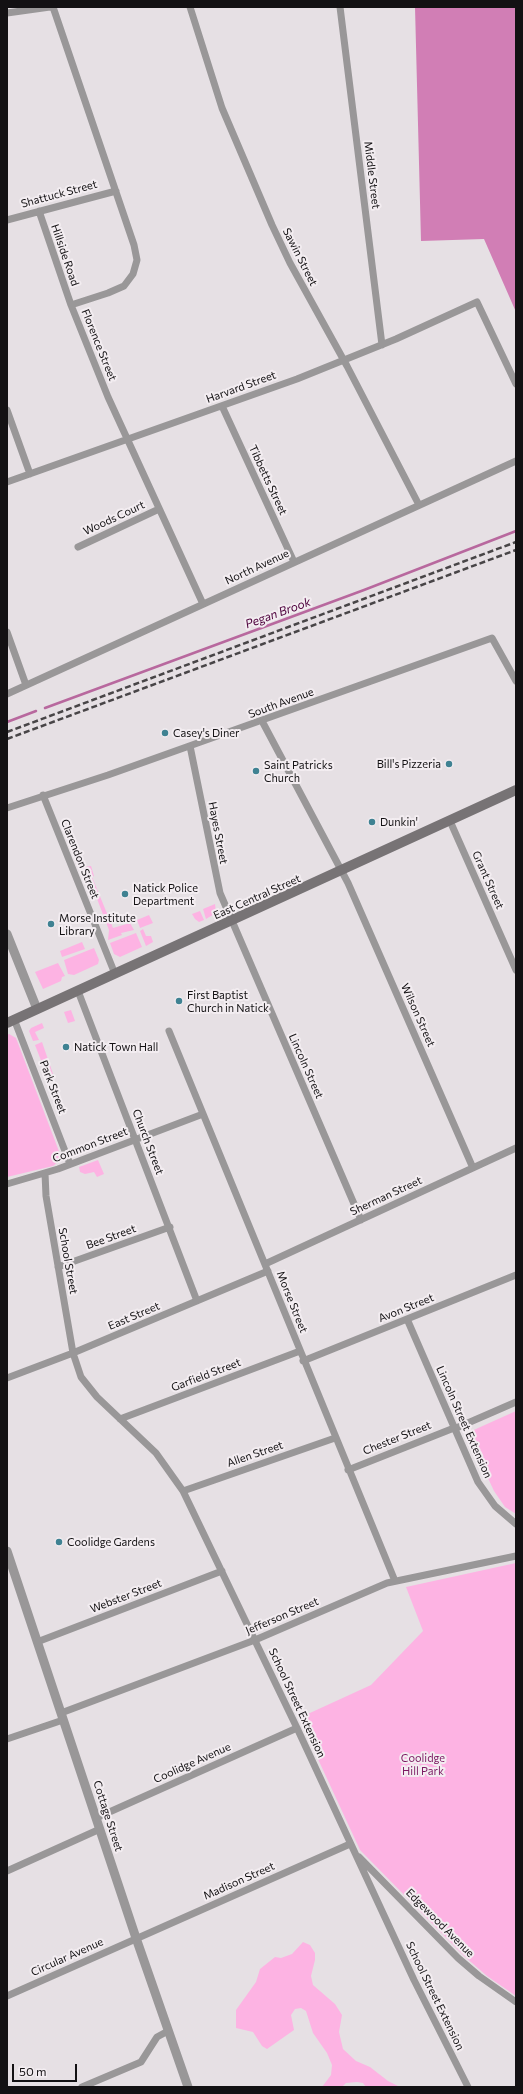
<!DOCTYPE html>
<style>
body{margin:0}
#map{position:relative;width:523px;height:2094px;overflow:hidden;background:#e6e0e4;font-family:Commissioner,sans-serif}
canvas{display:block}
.frame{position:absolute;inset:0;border:8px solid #131113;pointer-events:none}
.scale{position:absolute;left:12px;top:2064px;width:65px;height:18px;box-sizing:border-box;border:2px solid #131113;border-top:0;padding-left:5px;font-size:12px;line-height:14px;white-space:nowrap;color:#131113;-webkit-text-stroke:3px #f3edf1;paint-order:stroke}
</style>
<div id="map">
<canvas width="523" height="2094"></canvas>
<div class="frame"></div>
<div class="scale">50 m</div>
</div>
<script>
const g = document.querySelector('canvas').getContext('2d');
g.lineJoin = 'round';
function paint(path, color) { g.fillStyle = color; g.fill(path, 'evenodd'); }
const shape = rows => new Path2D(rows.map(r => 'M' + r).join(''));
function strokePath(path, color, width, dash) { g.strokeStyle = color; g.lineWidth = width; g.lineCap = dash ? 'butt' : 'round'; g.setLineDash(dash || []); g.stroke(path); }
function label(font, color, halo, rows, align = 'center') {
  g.font = font + ' Commissioner,sans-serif'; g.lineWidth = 4; g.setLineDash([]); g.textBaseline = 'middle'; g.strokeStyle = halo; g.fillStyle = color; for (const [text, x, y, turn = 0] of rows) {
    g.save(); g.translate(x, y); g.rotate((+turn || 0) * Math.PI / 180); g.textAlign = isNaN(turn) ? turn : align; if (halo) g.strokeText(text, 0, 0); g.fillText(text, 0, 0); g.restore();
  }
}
paint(shape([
 [91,866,94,876,92,877,113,928,130,923,134,930,121,933,122,935,108,940,109,930,89,878,86,878,82,873,85,867],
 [215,904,216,913,206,919,203,909],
 [200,911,204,920,199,922,195,919,192,914],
 [149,915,153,923,140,928,137,920],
 [143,929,146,936,151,936,153,942,146,946,140,931],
 [136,933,142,947,120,957,114,954,110,943],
 [82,942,85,949,62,957,60,951],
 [94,948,99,960,98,964,74,975,68,974,64,960],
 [58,963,65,976,62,977,61,981,43,989,35,972],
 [71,1010,75,1021,68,1023,64,1012],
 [42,1023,44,1028,35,1032,39,1040,33,1041,29,1031,31,1028],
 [9,1034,16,1038,60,1154,58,1162,53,1166,7,1177,7,1035],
 [42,1042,53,1074,47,1076,35,1045],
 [98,1160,104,1174,97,1177,94,1172,85,1174,80,1172,79,1167],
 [516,1411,516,1514,505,1507,494,1491,467,1433],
 [516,1563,516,1996,487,1976,464,1956,360,1850,299,1718,371,1685,423,1631,406,1587],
 [303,1942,310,1945,315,1953,315,1960,311,1976,313,1985,335,2004,342,2015,339,2032,343,2049,356,2061,370,2067,388,2081,400,2087,366,2087,363,2083,357,2082,346,2083,342,2087,322,2087,331,2075,332,2065,327,2053,313,2033,306,2011,301,2008,295,2009,291,2015,294,2030,267,2049,262,2046,253,2032,236,2028,236,2010,256,1982,260,1969,275,1957,281,1958,292,1954]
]), '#fdb3e3');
paint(shape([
 [415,7,516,7,516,312,484,239,421,241]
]), '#d17eb5');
strokePath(shape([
 [45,708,364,590,516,531],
 [7,722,36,711]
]), '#b8689e', 2.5);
strokePath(shape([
 [53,7,134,245,137,260,133,274,124,286,108,293,71,305],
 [190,7,222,108,272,225,290,263,347,366,419,505],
 [340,7,382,345],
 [7,13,50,7],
 [39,211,71,305,108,397,203,604],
 [7,220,116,191],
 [222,406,294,562],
 [7,410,30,474],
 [7,482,297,379,396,339,477,302,516,384],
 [78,547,159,509],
 [7,632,26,685],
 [7,694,516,461],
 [262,721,348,883,473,1168],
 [190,746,220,893,361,1220],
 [43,795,115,974],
 [7,808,108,775,492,638,516,681],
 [450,821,516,970],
 [78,991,197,1301],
 [14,1019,70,1164],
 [169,1031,395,1581],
 [45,1173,46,1196,73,1353,81,1377,97,1397,156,1453,183,1491,297,1728,414,1980,468,2087],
 [7,1184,58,1169,203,1114],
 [265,1264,516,1148],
 [58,1267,170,1227],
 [407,1319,478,1482,495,1506,516,1524],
 [303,1361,516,1275],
 [7,1378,73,1353,268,1271],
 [120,1419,300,1351],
 [454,1429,516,1402],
 [348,1470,454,1428],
 [183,1491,335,1438],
 [37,1642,222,1571],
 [61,1713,255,1640,387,1583,516,1556],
 [7,1739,63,1720],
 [96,1818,297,1728],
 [359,1857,458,1958,479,1976,516,2002],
 [7,1871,100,1829],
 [7,1996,350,1844],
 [82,2087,141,2062,157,2037,168,2031]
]), '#999798', 7);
strokePath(shape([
 [7,934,37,1009],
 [7,1551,136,1938,188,2087]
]), '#999798', 9);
strokePath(shape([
 [7,1023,516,790]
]), '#777375', 10);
strokePath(shape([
 [7,732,516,542],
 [7,739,516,550]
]), '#484547', 2.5, [6, 3]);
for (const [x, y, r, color] of [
 [165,733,4,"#3f8292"],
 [449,764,4,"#3f8292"],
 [256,771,4,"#3f8292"],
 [372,822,4,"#3f8292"],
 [125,894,4,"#3f8292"],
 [51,924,4,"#3f8292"],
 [179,1001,4,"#3f8292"],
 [66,1047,4,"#3f8292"],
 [59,1542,4,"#3f8292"]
]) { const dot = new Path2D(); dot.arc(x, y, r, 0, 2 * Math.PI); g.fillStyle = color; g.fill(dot); strokePath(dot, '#f3edf1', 1.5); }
label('11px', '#131113', '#f3edf1', [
 ["Middle Street",372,175,83],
 ["Shattuck Street",59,194,-15],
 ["Hillside Road",65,255,71],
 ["Sawin Street",300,257,63],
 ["Florence Street",99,345,68],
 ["Harvard Street",241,387,-20],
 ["Tibbetts Street",268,480,65],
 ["Woods Court",114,518,-25],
 ["North Avenue",257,567,-25],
 ["South Avenue",281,703,-20],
 ["Hayes Street",218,833,79],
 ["Clarendon Street",80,859,68],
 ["Grant Street",488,880,66],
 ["East Central Street",257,897,-24],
 ["Wilson Street",418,1015,66],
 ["Lincoln Street",306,1066,66],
 ["Park Street",53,1087,69],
 ["Church Street",148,1142,69],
 ["Common Street",90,1145,-21],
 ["Sherman Street",386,1196,-25],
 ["Bee Street",111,1237,-20],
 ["School Street",68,1261,80],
 ["Morse Street",292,1302,68],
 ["Avon Street",406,1308,-22],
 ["East Street",134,1316,-23],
 ["Garfield Street",206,1375,-21],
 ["Lincoln Street Extension",464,1422,66],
 ["Chester Street",397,1438,-22],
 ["Allen Street",255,1454,-19],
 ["Webster Street",126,1596,-21],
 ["Jefferson Street",282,1616,-23],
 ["School Street Extension",297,1703,65],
 ["Coolidge Avenue",192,1763,-24],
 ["Cottage Street",108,1816,72],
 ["Madison Street",239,1881,-24],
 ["Edgewood Avenue",440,1923,45],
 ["Circular Avenue",67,1957,-24],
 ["School Street Extension",435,1996,64]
]);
label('11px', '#131113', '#f3edf1', [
 ["Casey's Diner",173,733],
 ["Bill's Pizzeria",441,764,"right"],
 ["Saint Patricks",264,765],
 ["Church",264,778],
 ["Dunkin'",380,822],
 ["Natick Police",133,888],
 ["Department",133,901],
 ["Morse Institute",59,918],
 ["Library",59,931],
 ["First Baptist",187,995],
 ["Church in Natick",187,1008],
 ["Natick Town Hall",74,1047],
 ["Coolidge Gardens",67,1542]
], 'left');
label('11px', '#7b1962', '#f3edf1', [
 ["Coolidge",423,1758],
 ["Hill Park",423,1771]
]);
label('italic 12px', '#4d013c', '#f3edf1', [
 ["Pegan Brook",278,613,-20]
]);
</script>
